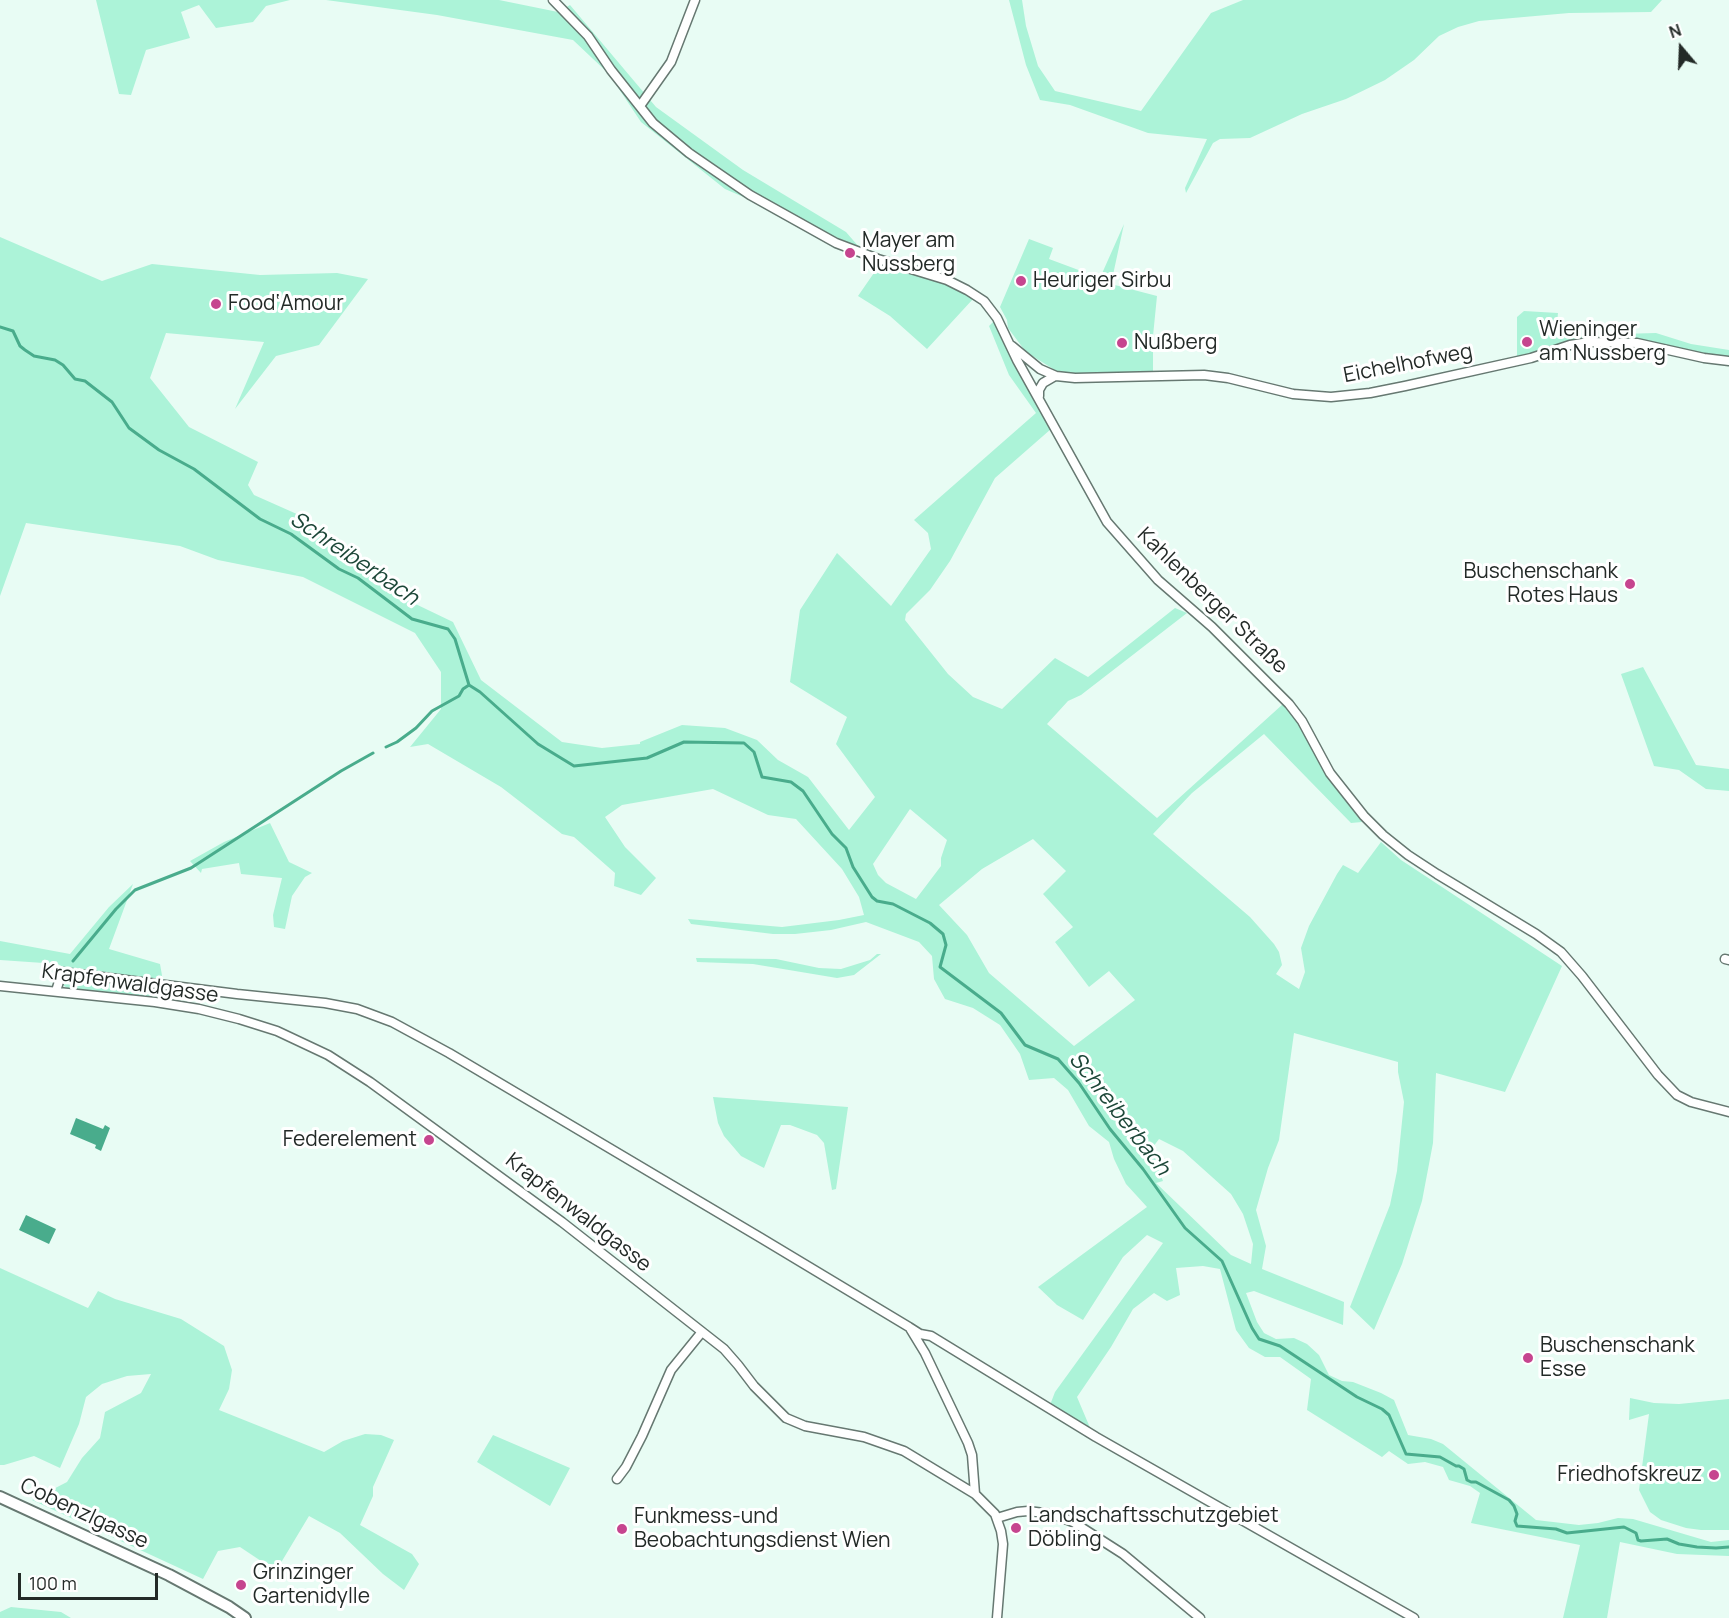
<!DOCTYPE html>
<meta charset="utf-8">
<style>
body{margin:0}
#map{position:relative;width:1729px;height:1618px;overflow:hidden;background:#e8fcf4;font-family:Manrope,sans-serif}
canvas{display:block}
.north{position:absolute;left:1651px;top:18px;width:60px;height:60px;-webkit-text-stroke:4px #fff;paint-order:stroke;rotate:341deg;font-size:16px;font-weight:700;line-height:24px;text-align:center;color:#232a27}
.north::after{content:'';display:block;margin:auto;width:21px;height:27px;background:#232a27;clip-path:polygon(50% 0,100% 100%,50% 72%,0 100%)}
.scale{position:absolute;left:18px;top:1573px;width:140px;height:27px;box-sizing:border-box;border:3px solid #232a27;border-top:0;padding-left:8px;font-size:18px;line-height:21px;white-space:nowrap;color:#232a27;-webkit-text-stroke:4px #fff;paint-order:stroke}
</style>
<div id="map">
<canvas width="1729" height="1618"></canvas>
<div class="north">N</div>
<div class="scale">100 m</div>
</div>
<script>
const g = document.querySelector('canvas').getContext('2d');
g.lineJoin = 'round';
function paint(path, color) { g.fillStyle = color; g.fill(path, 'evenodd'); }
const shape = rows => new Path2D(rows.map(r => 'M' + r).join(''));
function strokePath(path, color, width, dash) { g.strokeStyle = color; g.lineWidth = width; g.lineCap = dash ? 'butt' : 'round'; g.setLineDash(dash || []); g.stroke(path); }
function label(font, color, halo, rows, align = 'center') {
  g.font = font + ' Manrope,sans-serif'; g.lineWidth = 6; g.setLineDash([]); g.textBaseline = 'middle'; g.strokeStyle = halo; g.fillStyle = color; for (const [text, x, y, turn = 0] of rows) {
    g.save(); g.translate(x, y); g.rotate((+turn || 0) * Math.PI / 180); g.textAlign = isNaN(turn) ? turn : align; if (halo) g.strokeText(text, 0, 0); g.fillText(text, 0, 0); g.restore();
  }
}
paint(shape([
 [96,0,290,0,266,6,253,22,216,28,199,5,181,12,190,38,146,50,131,95,119,94],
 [326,0,499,0,558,12,570,5,656,107,743,170,846,232,859,247,725,189,641,122,609,74,573,40,437,15],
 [1009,0,1022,0,1026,26,1038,66,1055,91,1141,111,1211,13,1243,0,1662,0,1651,12,1569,13,1479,21,1458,27,1439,36,1414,60,1385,80,1346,99,1302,114,1250,138,1220,139,1213,143,1186,193,1185,188,1207,139,1148,133,1070,105,1040,100,1026,65],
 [1124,224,1111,284,1157,296,1153,336,1153,372,1079,375,1058,372,1026,352,1008,328,1007,320,1000,307,1029,239,1053,248,1049,259,1100,278],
 [0,237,102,281,152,264,260,275,337,273,368,279,319,345,276,356,235,409,264,342,166,333,150,378,189,427,258,462,248,485,254,495,308,519,364,559,403,598,453,622,481,680,562,742,602,748,640,744,640,742,682,725,725,728,757,740,778,760,808,777,849,830,875,797,836,744,847,717,790,682,800,610,837,553,891,606,931,549,928,533,914,520,1036,413,1009,375,989,326,994,321,1012,360,1051,429,995,478,950,561,930,590,906,614,905,620,948,674,973,697,1002,709,1055,658,1088,677,1175,608,1187,613,1081,695,1068,701,1047,724,1157,818,1283,704,1296,720,1328,778,1362,822,1351,823,1264,734,1192,793,1153,834,1250,917,1274,944,1279,952,1282,965,1276,974,1299,989,1305,972,1301,948,1309,926,1337,874,1343,865,1358,873,1381,842,1401,860,1562,966,1505,1092,1436,1073,1433,1143,1422,1201,1402,1264,1374,1330,1350,1307,1390,1205,1397,1171,1404,1102,1398,1072,1398,1062,1294,1033,1279,1140,1268,1168,1256,1210,1266,1246,1262,1269,1344,1302,1343,1325,1254,1291,1246,1293,1257,1322,1264,1333,1276,1339,1294,1338,1307,1344,1319,1355,1329,1375,1342,1381,1353,1382,1381,1393,1394,1400,1408,1435,1431,1439,1443,1444,1536,1520,1579,1525,1598,1523,1618,1518,1633,1519,1711,1542,1729,1540,1729,1556,1677,1554,1620,1542,1607,1618,1563,1618,1580,1545,1471,1523,1480,1493,1470,1486,1449,1480,1443,1467,1425,1462,1408,1464,1389,1451,1382,1457,1307,1410,1311,1379,1280,1357,1265,1357,1249,1348,1236,1330,1220,1269,1203,1266,1176,1268,1180,1295,1167,1301,1154,1293,1133,1309,1111,1347,1077,1397,1091,1430,1050,1405,1055,1392,1163,1243,1147,1235,1123,1257,1083,1320,1057,1305,1038,1287,1147,1207,1126,1184,1114,1159,1109,1142,1089,1126,1068,1090,1054,1078,1029,1080,1020,1054,1000,1025,973,1008,945,999,934,979,932,956,919,942,866,922,831,930,795,934,773,934,691,924,688,919,782,927,839,920,864,915,859,897,842,869,796,819,768,815,713,789,622,805,605,817,625,847,656,878,641,895,614,886,615,873,574,837,562,834,501,787,428,744,410,747,441,709,441,672,415,633,303,577,218,560,180,546,26,523,0,596],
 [910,809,947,840,941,858,941,866,916,899,886,883,878,875,873,864],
 [1033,839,1066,871,1043,894,1073,927,1055,942,1089,987,1109,971,1135,1000,1074,1046,989,973,967,935,939,905,982,869],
 [1159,1139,1183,1151,1231,1194,1243,1214,1253,1244,1251,1264,1231,1255,1156,1183,1163,1181,1157,1166,1153,1147],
 [884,266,928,277,963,292,973,299,927,349,890,316,858,296,876,270],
 [1524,311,1558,313,1556,332,1579,329,1582,339,1517,358,1517,317],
 [1656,333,1691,344,1729,350,1729,358,1618,338,1620,334],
 [1643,667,1696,765,1729,769,1729,791,1706,789,1679,770,1654,766,1621,674],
 [270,823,289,862,312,873,305,877,292,896,285,929,274,927,273,915,282,878,241,874,239,863,202,869,201,873,190,861,224,842],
 [133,884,109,949,160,964,163,981,68,971,58,964,0,960,0,941,70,954,109,907],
 [877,954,881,954,854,975,837,978,753,964,697,962,696,958,776,959,819,968,841,969,870,960],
 [78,978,164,987,166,1000,68,989,63,985,64,982,69,979],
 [713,1097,848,1107,836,1189,832,1190,824,1143,817,1135,790,1125,781,1125,764,1168,741,1156,724,1136,718,1123],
 [0,1268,88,1308,98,1291,115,1299,181,1319,224,1346,232,1370,229,1389,219,1410,324,1452,343,1441,365,1434,381,1435,394,1440,373,1487,373,1496,360,1525,412,1554,419,1564,404,1590,383,1574,340,1533,309,1516,276,1571,240,1547,218,1551,203,1579,32,1500,67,1482,82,1458,100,1438,105,1412,141,1393,151,1374,127,1376,102,1384,86,1397,79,1424,60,1468,34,1456,4,1465,0,1465],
 [1630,1398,1654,1403,1679,1404,1729,1399,1729,1530,1701,1530,1686,1528,1661,1520,1650,1512,1639,1490,1649,1414,1629,1420],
 [493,1435,570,1468,550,1506,477,1462],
 [11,1607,61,1612,71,1618,0,1618,0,1612]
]), '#acf3d8');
paint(shape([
 [76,1118,103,1129,105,1125,110,1128,101,1151,95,1148,96,1145,70,1134],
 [26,1215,56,1229,49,1244,19,1230]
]), '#49ac8c');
strokePath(shape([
 [0,327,13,331,20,346,25,350,34,356,55,360,63,365,75,379,85,381,112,402,129,428,159,450,194,469,260,519,291,534,339,569,358,578,412,619,448,629,455,639,469,685,480,692,538,744,574,766,647,758,684,742,744,743,754,752,762,777,791,782,803,791,832,834,846,848,853,867,872,897,877,901,893,904,930,923,943,934,946,945,940,967,1001,1013,1025,1045,1058,1059,1079,1083,1110,1129,1143,1169,1185,1228,1222,1261,1252,1328,1259,1339,1280,1346,1357,1397,1382,1409,1389,1415,1406,1454,1440,1457,1456,1466,1459,1466,1464,1469,1467,1480,1471,1482,1476,1482,1509,1500,1514,1506,1517,1514,1515,1521,1517,1526,1556,1529,1567,1533,1624,1527,1636,1533,1638,1540,1641,1541,1667,1539,1679,1544,1697,1547,1716,1548,1729,1547],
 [386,747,397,742,416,728,432,711,459,696,463,689,469,685],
 [73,961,116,909,135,890,191,868,341,771,373,753]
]), '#49ac8c', 3);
const minor = shape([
 [553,0,588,36,611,70,653,123,689,153,750,195,836,243,878,259,947,280,967,290,984,301,997,318,1017,360,1107,522,1158,580,1212,627,1289,704,1302,721,1330,773,1364,816,1383,835,1408,855,1437,874,1536,934,1561,952,1582,976,1658,1075,1677,1095,1691,1102,1729,1112],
 [640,106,671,62,695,0],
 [1012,346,1040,369,1056,376,1075,378,1204,375,1228,378,1293,394,1331,397,1370,393,1405,386,1531,358,1570,345,1589,342,1637,343,1704,358,1729,361],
 [1039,396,1039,390,1043,383,1055,376],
 [1725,959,1729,960],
 [0,986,155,1002,199,1009,239,1019,277,1031,328,1055,370,1082,562,1222,724,1349,738,1365,754,1386,786,1418,805,1426,864,1437,904,1451,975,1494,995,1514,1001,1531,1003,1544,997,1618],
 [56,991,62,972,237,994,325,1003,357,1009,392,1022,449,1053,761,1238,909,1327,920,1334,931,1336,1096,1437,1414,1618],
 [911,1330,925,1353,968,1443,972,1455,975,1494],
 [617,1479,626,1467,642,1436,671,1370,701,1333],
 [997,1518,1017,1512,1028,1511,1052,1514,1073,1522,1123,1554,1200,1618]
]);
const tertiary = shape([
 [0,1497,169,1575,229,1607,245,1618]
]);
strokePath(minor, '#667871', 11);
strokePath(tertiary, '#667871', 14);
strokePath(minor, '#fff', 8);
strokePath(tertiary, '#fff', 10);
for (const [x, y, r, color] of [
 [850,253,6,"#c6458f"],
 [1021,281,6,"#c6458f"],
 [216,304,6,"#c6458f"],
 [1527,342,6,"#c6458f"],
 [1122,343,6,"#c6458f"],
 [1630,584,6,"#c6458f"],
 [429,1140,6,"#c6458f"],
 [1528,1358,6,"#c6458f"],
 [1714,1475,6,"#c6458f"],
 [1016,1528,6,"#c6458f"],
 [622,1529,6,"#c6458f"],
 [241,1585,6,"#c6458f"]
]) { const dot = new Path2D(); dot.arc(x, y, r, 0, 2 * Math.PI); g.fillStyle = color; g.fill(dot); strokePath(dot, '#fff', 2); }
label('21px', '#232a27', '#fff', [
 ["Mayer am",862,241],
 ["Nussberg",862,265],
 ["Heuriger Sirbu",1033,281],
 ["Food‘Amour",228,304],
 ["Wieninger",1539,330],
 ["am Nussberg",1539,354],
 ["Nußberg",1134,343],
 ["Buschenschank",1618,572,"right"],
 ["Rotes Haus",1618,596,"right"],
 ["Federelement",417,1140,"right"],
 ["Buschenschank",1540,1346],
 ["Esse",1540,1370],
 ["Friedhofskreuz",1702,1475,"right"],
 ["Landschaftsschutzgebiet",1028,1516],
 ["Döbling",1028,1540],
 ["Funkmess-und",634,1517],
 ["Beobachtungsdienst Wien",634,1541],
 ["Grinzinger",253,1573],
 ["Gartenidylle",253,1597]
], 'left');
label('21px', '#232a27', '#fff', [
 ["Eichelhofweg",1408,364,-11],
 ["Kahlenberger Straße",1212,601,44],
 ["Krapfenwaldgasse",130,984,8],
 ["Krapfenwaldgasse",578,1213,38],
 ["Cobenzlgasse",84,1514,25]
]);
label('italic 22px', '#1c4738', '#fff', [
 ["Schreiberbach",354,559,34],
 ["Schreiberbach",1119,1114,52]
]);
</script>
